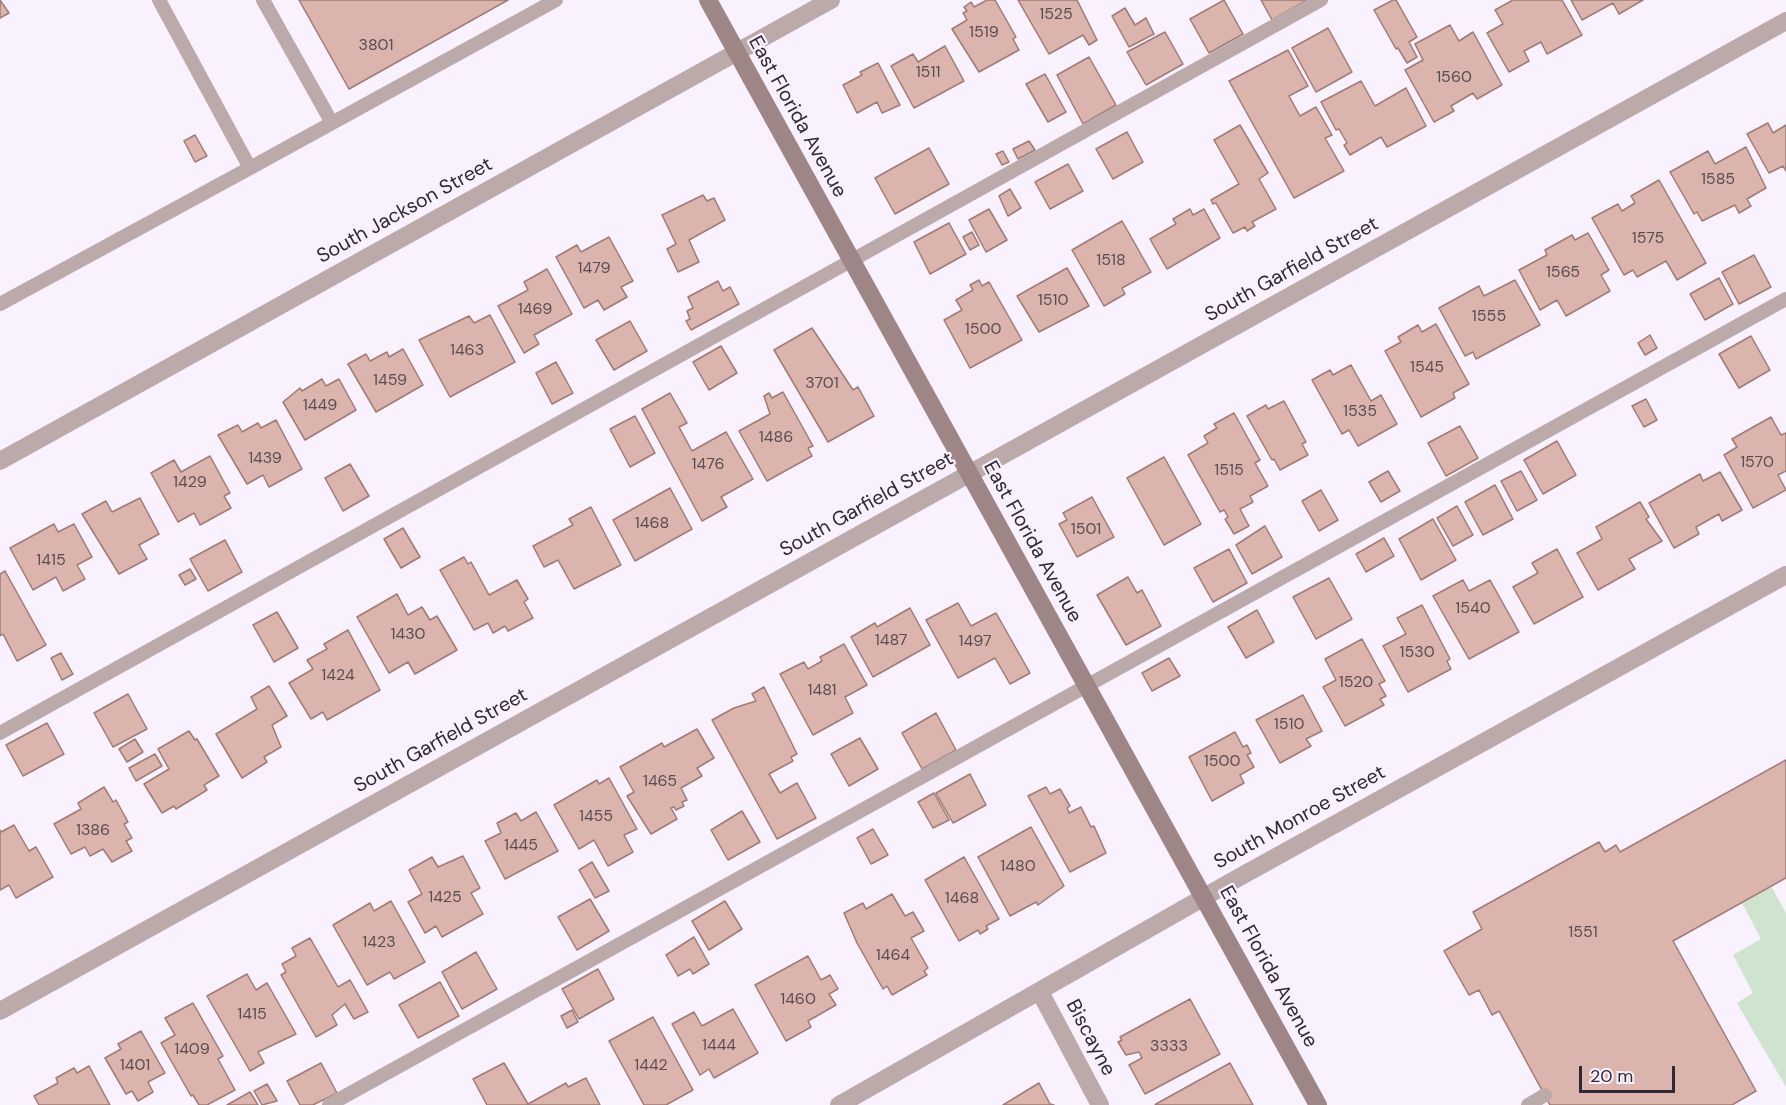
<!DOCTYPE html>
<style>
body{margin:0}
#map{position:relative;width:1786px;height:1105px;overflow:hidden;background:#f9f1fe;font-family:"DM Sans",sans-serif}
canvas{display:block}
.scale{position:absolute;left:1579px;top:1066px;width:96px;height:27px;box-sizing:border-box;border:3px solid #302934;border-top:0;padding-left:8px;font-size:18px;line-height:21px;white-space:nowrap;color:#302934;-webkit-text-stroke:4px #f9f1fe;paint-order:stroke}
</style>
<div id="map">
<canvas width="1786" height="1105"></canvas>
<div class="scale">20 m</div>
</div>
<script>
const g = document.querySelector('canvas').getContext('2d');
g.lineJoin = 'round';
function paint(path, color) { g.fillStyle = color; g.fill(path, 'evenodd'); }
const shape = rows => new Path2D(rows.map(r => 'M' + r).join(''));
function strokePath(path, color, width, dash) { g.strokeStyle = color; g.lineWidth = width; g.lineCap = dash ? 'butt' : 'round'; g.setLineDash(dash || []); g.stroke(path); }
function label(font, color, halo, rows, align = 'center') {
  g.font = font + ' "DM Sans",sans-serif'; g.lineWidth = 4.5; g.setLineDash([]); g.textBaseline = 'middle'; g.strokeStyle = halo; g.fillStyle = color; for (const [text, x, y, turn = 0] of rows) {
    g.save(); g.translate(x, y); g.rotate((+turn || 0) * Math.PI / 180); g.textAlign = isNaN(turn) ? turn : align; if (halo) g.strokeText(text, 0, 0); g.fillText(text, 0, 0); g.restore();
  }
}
paint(shape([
 [1771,886,1786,913,1786,1087,1737,1003,1753,993,1733,955,1761,939,1742,903]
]), '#cfe4cf');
const building = shape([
 [0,0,9,13,0,18,0,0],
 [299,0,508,0,349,89,299,0],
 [987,0,995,0,1016,37,1013,39,1019,50,979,72,952,29,967,20,963,13,967,11,964,7,971,2,974,7,987,0],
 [1018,0,1077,0,1097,40,1089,45,1083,35,1049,54,1018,0],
 [1224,0,1243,34,1209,53,1190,19,1224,0],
 [1261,0,1307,0,1272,20,1261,0],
 [1393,0,1396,0,1417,37,1409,42,1417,57,1407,63,1398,48,1396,49,1374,10,1393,0],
 [1513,0,1562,0,1582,35,1547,54,1541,42,1524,51,1529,61,1509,72,1487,33,1503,24,1495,10,1513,0],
 [1571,0,1643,0,1619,14,1613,3,1582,20,1571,0],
 [1125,8,1135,25,1146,18,1154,34,1129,47,1112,16,1125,8],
 [1450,25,1459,41,1473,32,1502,85,1477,99,1473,93,1451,106,1454,111,1434,122,1405,70,1423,60,1415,44,1450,25],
 [1328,28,1352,72,1316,92,1292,48,1328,28],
 [1165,32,1183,64,1146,85,1127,52,1165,32],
 [945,46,964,81,914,108,891,66,913,54,918,62,945,46],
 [1288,50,1308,86,1289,96,1300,116,1316,107,1332,135,1325,138,1344,171,1294,198,1229,81,1288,50],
 [1089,57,1116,105,1083,124,1057,75,1089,57],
 [878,63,900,105,882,113,877,102,857,113,843,85,862,75,860,72,878,63],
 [1045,74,1066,112,1048,122,1026,84,1045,74],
 [1361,81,1375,106,1406,88,1426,126,1387,147,1381,137,1350,155,1344,145,1347,143,1339,129,1336,130,1321,102,1361,81],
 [1768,123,1773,133,1786,125,1786,171,1783,166,1769,173,1747,134,1768,123],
 [1240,125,1268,173,1259,179,1276,209,1252,222,1255,226,1247,231,1245,227,1233,233,1216,203,1213,204,1211,200,1239,184,1214,140,1240,125],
 [1127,132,1143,162,1113,179,1096,149,1127,132],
 [195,135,207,156,195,162,184,141,195,135],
 [1029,141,1035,150,1018,159,1013,149,1029,141],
 [1746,147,1766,188,1747,199,1751,206,1739,213,1735,205,1702,221,1697,212,1694,214,1670,172,1708,151,1715,164,1746,147],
 [929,148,949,184,895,214,875,178,929,148],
 [1003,151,1009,162,1002,165,996,154,1003,151],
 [1068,164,1083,191,1050,209,1035,182,1068,164],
 [1659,180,1706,263,1677,280,1666,261,1637,277,1633,270,1624,275,1592,218,1618,204,1622,211,1635,203,1631,196,1659,180],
 [1010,189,1021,208,1008,216,999,196,1010,189],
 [703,195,707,201,714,198,725,220,689,240,699,262,678,272,667,249,676,244,662,215,703,195],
 [989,209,1007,240,986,252,969,220,989,209],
 [1190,209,1193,215,1204,209,1220,238,1167,269,1150,239,1176,224,1173,219,1190,209],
 [1122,221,1151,272,1122,288,1125,294,1104,306,1072,250,1122,221],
 [949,223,966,254,930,274,914,242,949,223],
 [972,232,979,245,970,250,963,237,972,232],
 [1588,233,1609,270,1601,275,1610,291,1566,316,1557,300,1540,310,1519,270,1547,255,1545,250,1572,235,1575,240,1588,233],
 [609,237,633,281,621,287,627,297,604,310,598,300,584,308,556,257,577,245,581,252,609,237],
 [1754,255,1771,287,1739,304,1722,272,1754,255],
 [1067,268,1089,306,1039,332,1017,296,1067,268],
 [547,269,572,314,534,335,539,344,524,353,498,306,528,290,524,282,547,269],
 [1719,278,1733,304,1705,320,1690,294,1719,278],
 [979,280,982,286,989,282,1022,340,970,368,944,320,962,310,956,300,973,290,970,285,979,280],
 [1515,280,1540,325,1476,359,1473,352,1465,356,1439,308,1479,286,1484,296,1515,280],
 [718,281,723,291,730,287,739,304,691,330,686,321,690,319,687,311,693,308,688,297,718,281],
 [490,315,515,362,450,397,419,340,469,316,474,323,490,315],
 [630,321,647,351,614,370,596,340,630,321],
 [1436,324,1469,384,1453,393,1455,398,1421,417,1385,351,1401,342,1398,337,1418,325,1422,332,1436,324],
 [812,328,853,390,858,387,874,416,828,442,774,350,812,328],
 [1650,335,1657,348,1645,355,1638,343,1650,335],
 [1751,336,1770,370,1739,388,1719,354,1751,336],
 [721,346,737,373,709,390,693,362,721,346],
 [403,349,423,385,376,412,348,364,366,354,370,361,387,352,389,357,403,349],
 [556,362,573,393,552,404,536,373,556,362],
 [1351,365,1371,401,1381,395,1397,424,1358,446,1349,430,1342,434,1312,380,1330,370,1333,375,1351,365],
 [322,379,326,386,339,379,356,410,305,440,283,402,300,388,302,391,322,379],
 [783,392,813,446,808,448,812,456,767,481,739,431,770,414,764,396,769,393,772,398,783,392],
 [670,393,687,423,679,427,692,451,726,432,753,479,721,497,727,507,702,521,642,409,670,393],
 [1646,399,1657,420,1644,427,1632,406,1646,399],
 [1284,401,1306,442,1302,444,1308,455,1280,470,1274,459,1272,460,1247,416,1266,405,1268,409,1284,401],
 [1234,413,1260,460,1255,463,1268,486,1250,496,1253,502,1240,509,1249,526,1234,534,1225,519,1228,517,1224,510,1220,512,1188,455,1208,443,1204,436,1217,428,1214,424,1234,413],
 [635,416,655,453,630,467,610,429,635,416],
 [1771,417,1781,435,1786,433,1786,471,1778,475,1786,490,1753,508,1724,455,1737,447,1732,439,1771,417],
 [276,420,302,469,269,487,263,475,247,484,218,435,238,425,242,432,258,423,261,428,276,420],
 [1460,426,1478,458,1446,476,1428,443,1460,426],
 [1557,441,1576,475,1543,494,1524,460,1557,441],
 [210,456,230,493,224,496,231,508,200,525,194,513,178,522,151,473,174,460,181,472,210,456],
 [1164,457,1201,524,1164,545,1127,478,1164,457],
 [350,464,369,496,343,511,325,478,350,464],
 [1388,471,1400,491,1381,502,1369,482,1388,471],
 [1521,471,1537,500,1517,511,1501,481,1521,471],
 [1720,472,1742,510,1722,521,1719,514,1696,527,1699,534,1674,548,1649,503,1700,474,1703,481,1720,472],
 [1495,485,1513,519,1483,535,1465,502,1495,485],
 [670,488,692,529,635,561,613,520,670,488],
 [1321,490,1338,520,1319,531,1302,501,1321,490],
 [1092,497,1114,537,1077,557,1059,524,1067,520,1063,513,1092,497],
 [140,498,159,534,139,545,147,559,119,574,82,514,106,501,112,512,140,498],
 [1640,502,1649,517,1646,519,1662,541,1629,559,1635,569,1598,590,1577,553,1602,539,1596,527,1640,502],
 [1457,506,1473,535,1453,546,1437,518,1457,506],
 [591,507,621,565,574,589,558,560,544,567,533,546,573,525,569,519,591,507],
 [1433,519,1456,560,1421,580,1399,539,1433,519],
 [54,524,58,532,74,524,92,557,77,565,85,579,63,591,56,577,33,590,10,548,54,524],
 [1265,526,1282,557,1252,574,1236,545,1265,526],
 [403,528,420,557,401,568,384,539,403,528],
 [1384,538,1394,556,1366,572,1356,554,1384,538],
 [225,540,242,572,208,591,190,559,225,540],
 [1229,549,1247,583,1213,602,1194,568,1229,549],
 [1557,549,1583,597,1534,624,1513,587,1538,573,1532,563,1557,549],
 [464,557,468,564,471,562,489,595,517,580,528,599,524,602,533,618,508,631,505,626,493,633,488,623,474,630,440,570,464,557],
 [190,569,196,579,185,585,179,575,190,569],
 [5,571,46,645,17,661,3,634,0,636,0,574,5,571],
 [1128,577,1137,593,1142,590,1161,626,1126,645,1097,595,1128,577],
 [1329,578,1352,619,1316,639,1293,597,1329,578],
 [1463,580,1469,591,1490,580,1519,632,1469,659,1433,596,1463,580],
 [397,594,408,615,422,607,430,620,437,616,457,650,415,674,408,662,389,673,357,617,397,594],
 [958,603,971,626,996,613,1030,673,1010,684,995,658,958,678,926,620,958,603],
 [1422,605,1450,659,1447,661,1451,669,1408,692,1383,646,1406,634,1397,618,1422,605],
 [910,608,930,645,873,677,851,637,875,623,877,627,910,608],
 [1257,610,1274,642,1246,658,1228,627,1257,610],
 [277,612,298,648,274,662,253,625,277,612],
 [348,630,380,690,327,720,323,712,311,719,289,683,313,669,307,660,327,649,324,644,348,630],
 [1362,639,1385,681,1379,684,1386,696,1380,699,1384,705,1345,726,1323,687,1336,680,1325,659,1362,639],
 [844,644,867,685,845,697,853,713,813,735,780,674,804,662,808,669,822,661,820,657,844,644],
 [61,653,73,674,62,680,51,658,61,653],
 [1169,658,1180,676,1152,691,1142,673,1169,658],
 [269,686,287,716,272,725,281,747,264,757,267,762,242,778,216,734,257,709,251,697,269,686],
 [764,687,797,754,791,757,793,761,769,774,780,793,797,783,816,818,777,839,712,720,734,708,756,701,752,694,764,687],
 [128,694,147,729,113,747,94,713,128,694],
 [1303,695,1322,731,1306,739,1311,746,1280,763,1256,720,1303,695],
 [936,713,956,750,922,769,902,733,936,713],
 [47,723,64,754,23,776,6,745,47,723],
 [697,729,714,758,697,768,702,776,681,788,687,800,682,802,684,806,676,810,674,807,671,808,677,819,651,834,627,796,634,792,620,767,662,743,664,747,697,729],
 [189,731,195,740,197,739,219,776,204,785,207,790,176,809,174,806,162,813,144,784,169,769,158,749,189,731],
 [1235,732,1243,747,1247,745,1251,753,1247,755,1254,767,1240,775,1244,783,1212,801,1189,757,1235,732],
 [860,738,878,769,849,786,831,754,860,738],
 [135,739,143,752,127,762,119,749,135,739],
 [155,754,162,766,136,781,129,768,155,754],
 [1786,760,1786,878,1673,941,1756,1091,1732,1105,1550,1105,1499,1011,1492,1015,1479,990,1469,995,1444,951,1482,929,1473,912,1599,842,1605,852,1616,845,1620,852,1786,760],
 [970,774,986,805,953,823,936,793,970,774],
 [609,778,637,829,624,835,633,852,608,866,594,840,579,849,554,805,597,780,599,784,609,778],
 [104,787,113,802,116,800,128,822,124,824,132,838,126,841,132,851,112,862,103,849,90,856,85,847,71,854,54,824,81,809,78,803,104,787],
 [1046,787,1050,794,1060,789,1070,806,1067,808,1069,813,1081,807,1091,827,1094,826,1106,853,1070,872,1028,796,1046,787],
 [934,793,949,820,933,828,918,802,934,793],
 [742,811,760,842,728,860,711,830,742,811],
 [536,812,558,851,505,879,485,841,501,833,497,823,516,813,521,821,536,812],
 [14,825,29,851,36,847,53,877,16,898,9,885,0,890,0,830,1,832,14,825],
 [1031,827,1064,886,1038,905,1036,902,1010,916,978,857,1031,827],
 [873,829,888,855,871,864,857,838,873,829],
 [463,856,480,888,471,893,483,914,442,937,436,926,425,933,408,902,422,894,409,870,432,857,438,867,463,856],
 [964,857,999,919,986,926,988,929,980,934,978,930,959,941,925,880,964,857],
 [592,862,609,891,595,898,579,870,592,862],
 [892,894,905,916,913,912,924,931,911,938,928,968,924,971,927,975,892,995,887,986,883,989,857,943,844,913,863,903,866,909,892,894],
 [590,899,609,931,577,950,558,917,590,899],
 [391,901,425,962,394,979,390,972,367,985,333,925,370,903,374,911,391,901],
 [725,901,742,929,709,950,692,921,725,901],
 [694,937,709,964,693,974,690,969,678,976,666,955,694,937],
 [310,938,338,987,350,980,368,1012,354,1019,345,1004,332,1015,337,1025,316,1037,281,975,286,972,282,964,296,956,292,948,310,938],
 [476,952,497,989,462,1009,442,972,476,952],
 [808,956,821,980,830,975,838,989,829,994,836,1005,808,1021,811,1027,786,1041,755,985,808,956],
 [598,969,614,999,579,1019,562,989,598,969],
 [247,974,256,990,267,983,296,1034,258,1052,264,1063,250,1071,207,996,247,974],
 [440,982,459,1016,418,1038,399,1005,440,982],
 [1190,999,1220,1054,1145,1094,1129,1065,1142,1058,1139,1052,1126,1055,1118,1042,1122,1040,1120,1037,1190,999],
 [193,1003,223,1056,218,1059,235,1090,207,1105,199,1105,193,1095,191,1096,161,1043,175,1035,165,1018,193,1003],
 [733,1009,758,1053,714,1078,709,1069,700,1075,672,1024,694,1012,702,1026,733,1009],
 [572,1010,578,1022,567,1028,561,1016,572,1010],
 [653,1017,693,1090,666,1105,644,1105,609,1041,653,1017],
 [141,1031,165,1073,148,1082,153,1092,138,1101,132,1091,126,1094,105,1058,121,1049,118,1044,141,1031],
 [321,1063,337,1093,313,1105,300,1105,287,1081,321,1063],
 [504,1063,528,1104,566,1083,568,1087,586,1078,600,1105,487,1105,473,1079,504,1063],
 [1230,1063,1253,1105,1155,1105,1156,1104,1230,1063],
 [89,1066,110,1105,39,1105,34,1096,58,1083,56,1078,74,1068,77,1073,89,1066],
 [1039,1083,1050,1104,1054,1105,1003,1105,1039,1083],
 [267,1084,277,1101,262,1105,254,1091,267,1084],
 [250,1092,258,1105,227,1105,250,1092]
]);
paint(building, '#dbb5ad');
strokePath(building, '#9f7b74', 1.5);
strokePath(shape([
 [159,0,250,168,556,0],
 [263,0,332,123],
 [0,304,250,168],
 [0,733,1321,0],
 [329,1105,1786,299],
 [1528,1105,1545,1095]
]), '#bcaaaa', 14);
strokePath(shape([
 [0,461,831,0],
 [1040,992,1100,1105],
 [0,1011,1786,21],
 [839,1105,1236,879,1786,575]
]), '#bcaaaa', 18);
strokePath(shape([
 [708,0,1318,1105]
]), '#9f8686', 18);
label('16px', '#5b4c52', null, [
 ["1525",1056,15],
 ["1519",984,33],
 ["3801",376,46],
 ["1511",928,73],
 ["1560",1454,78],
 ["1585",1718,180],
 ["1575",1648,239],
 ["1518",1111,261],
 ["1479",594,269],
 ["1565",1563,273],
 ["1510",1053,301],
 ["1469",535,310],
 ["1555",1489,317],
 ["1500",983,330],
 ["1463",467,351],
 ["1545",1427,368],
 ["1459",390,381],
 ["3701",822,384],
 ["1449",320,406],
 ["1535",1360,412],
 ["1486",776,438],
 ["1439",265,459],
 ["1570",1757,463],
 ["1476",708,465],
 ["1515",1229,471],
 ["1429",190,483],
 ["1468",652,524],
 ["1501",1086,530],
 ["1415",51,561],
 ["1540",1473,609],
 ["1430",408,635],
 ["1487",891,641],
 ["1497",975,642],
 ["1530",1417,653],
 ["1424",338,676],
 ["1520",1356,683],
 ["1481",822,691],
 ["1510",1289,725],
 ["1500",1222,762],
 ["1465",660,782],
 ["1455",596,817],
 ["1386",93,831],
 ["1445",521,846],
 ["1480",1018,867],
 ["1425",445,898],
 ["1468",962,899],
 ["1551",1583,933],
 ["1423",379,943],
 ["1464",893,956],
 ["1460",798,1000],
 ["1415",252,1015],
 ["1444",719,1046],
 ["3333",1169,1047],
 ["1409",192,1050],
 ["1401",135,1066],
 ["1442",651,1066]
]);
label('20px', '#302934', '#f9f1fe', [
 ["East Florida Avenue",797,117,61],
 ["South Jackson Street",405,211,-29],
 ["South Garfield Street",1292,270,-29],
 ["South Garfield Street",867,505,-29],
 ["East Florida Avenue",1032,542,61],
 ["South Garfield Street",441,741,-29],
 ["South Monroe Street",1300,818,-29],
 ["East Florida Avenue",1268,967,61],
 ["Biscayne",1090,1038,62]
]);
</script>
